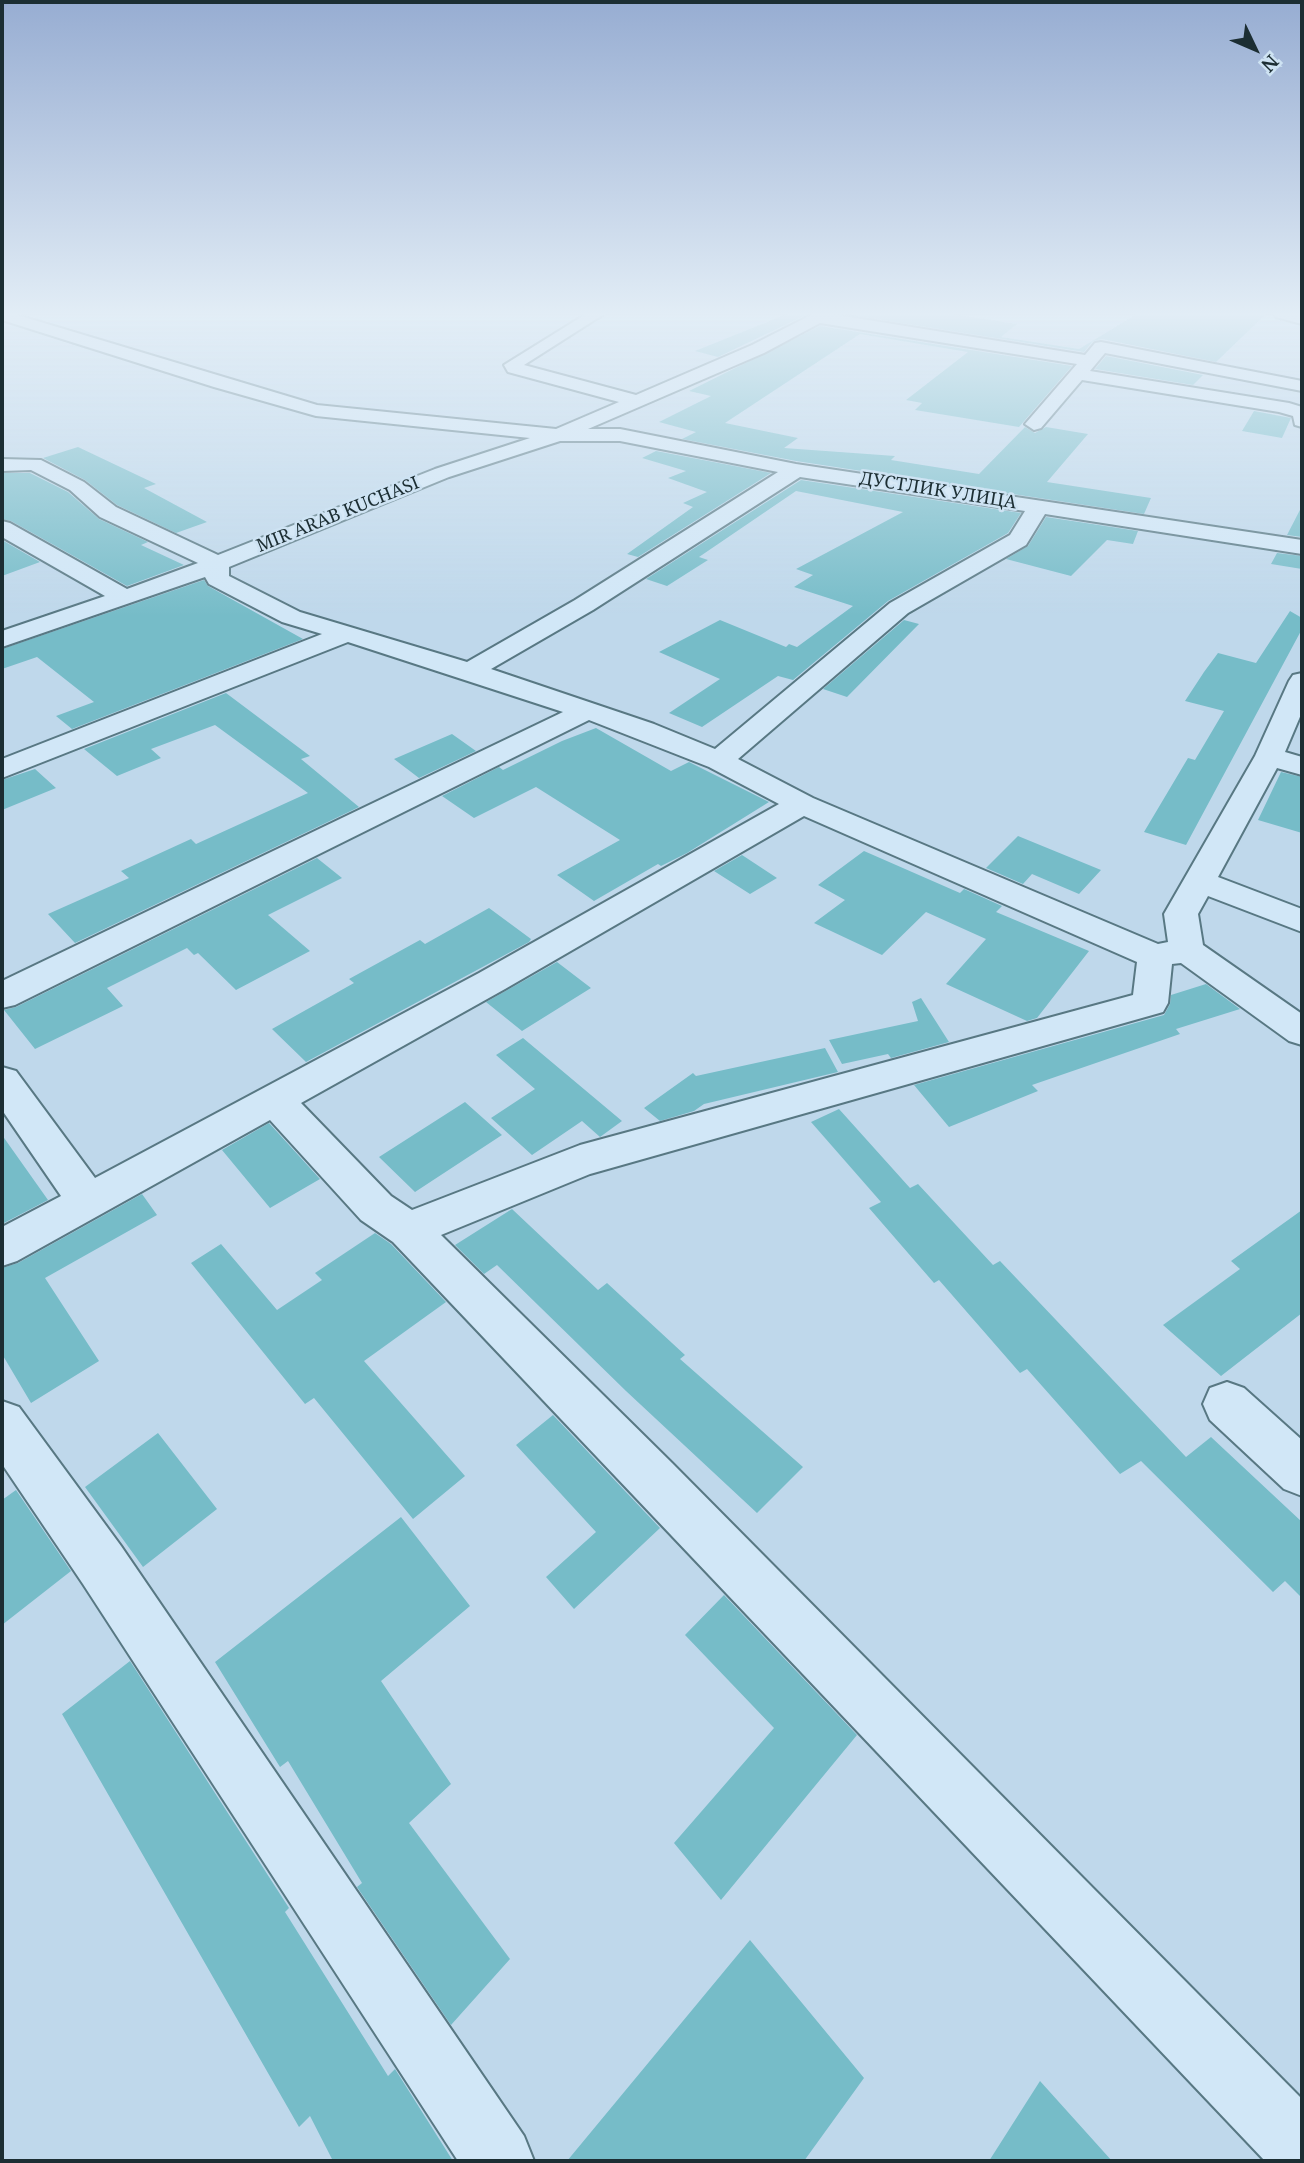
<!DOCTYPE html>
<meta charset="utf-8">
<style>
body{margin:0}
#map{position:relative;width:1304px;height:2163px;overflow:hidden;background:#bfd8eb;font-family:"Noto Serif",serif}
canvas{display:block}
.frame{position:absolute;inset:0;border:4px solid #1c2e33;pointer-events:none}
.north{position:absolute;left:1220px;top:14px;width:70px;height:70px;-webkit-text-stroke:5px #cee3f3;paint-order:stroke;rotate:134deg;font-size:19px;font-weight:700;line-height:28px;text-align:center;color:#1c2e33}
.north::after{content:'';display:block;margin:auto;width:24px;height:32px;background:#1c2e33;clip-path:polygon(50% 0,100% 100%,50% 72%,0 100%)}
</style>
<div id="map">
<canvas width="1304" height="2163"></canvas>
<div class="frame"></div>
<div class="north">N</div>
</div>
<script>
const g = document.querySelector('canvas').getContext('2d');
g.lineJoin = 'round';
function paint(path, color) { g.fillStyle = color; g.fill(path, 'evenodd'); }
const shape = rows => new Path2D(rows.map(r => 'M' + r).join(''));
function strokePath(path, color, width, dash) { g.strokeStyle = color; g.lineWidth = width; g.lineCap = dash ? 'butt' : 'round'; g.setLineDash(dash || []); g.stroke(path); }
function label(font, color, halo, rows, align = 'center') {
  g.font = font + ' "Noto Serif",serif'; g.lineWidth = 5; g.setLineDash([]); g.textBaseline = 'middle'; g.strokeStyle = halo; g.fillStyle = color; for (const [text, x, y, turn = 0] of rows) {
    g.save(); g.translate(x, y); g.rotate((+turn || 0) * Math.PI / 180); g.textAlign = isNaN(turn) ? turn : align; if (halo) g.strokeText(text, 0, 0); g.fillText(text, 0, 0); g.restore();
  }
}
paint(shape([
 [787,314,808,314,718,357,695,351],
 [845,314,951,314,1017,324,1001,337,1079,349,1137,314,1266,314,1216,362,1102,339,1093,341,1084,352],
 [820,326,1072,366,1019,427,915,410,922,403,906,400,968,352,860,334,725,423,798,438,784,448,895,456,891,460,979,474,1025,427,1035,433,1046,427,1088,434,1047,482,1151,498,1144,514,796,461,682,439,696,432,659,422,711,396,689,391],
 [1106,356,1203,375,1193,385,1095,369],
 [1254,411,1291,418,1282,438,1242,431],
 [78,447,156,484,144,488,207,522,176,533,117,505,85,480,43,458],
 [656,451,771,473,638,557,627,554,693,507,683,503,707,492,668,478,686,471,642,458],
 [2,473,30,473,68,492,99,519,148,542,141,545,184,565,127,586,11,521,2,519],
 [801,480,1021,513,1008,533,888,601,793,680,778,676,702,727,669,713,720,679,659,652,720,620,786,647,789,644,797,647,853,606,794,587,813,575,796,569,903,512,796,491,699,557,708,560,667,586,646,579],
 [1302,506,1302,537,1287,535],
 [1046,517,1138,531,1133,544,1107,540,1071,576,1006,559,1028,546],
 [2,540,40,562,2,576],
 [1277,553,1302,556,1302,569,1271,564],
 [204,580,208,586,303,639,72,729,56,716,94,702,37,657,2,669,2,649],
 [1290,611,1302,618,1302,629,1186,845,1144,832,1188,758,1195,760,1224,711,1185,701,1204,672,1218,653,1256,663],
 [904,620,919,624,847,697,823,689],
 [226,693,310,756,301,759,359,807,75,943,48,914,129,878,121,871,191,839,196,844,308,793,215,725,151,749,161,758,117,776,84,749],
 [596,728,671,771,689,762,769,802,687,853,661,866,658,864,594,901,557,875,620,840,536,787,474,818,442,796,499,767,503,770,562,741],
 [452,734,476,751,419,778,394,759],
 [35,769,56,788,2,810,2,780],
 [1281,772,1302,777,1302,833,1258,820],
 [1018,836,1101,870,1079,894,1032,874,1023,884,986,868],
 [864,851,960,893,964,889,1002,906,996,912,1089,951,1037,1018,1027,1021,946,984,986,939,926,912,882,955,814,923,845,900,818,885],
 [742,855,777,878,750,894,714,871],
 [317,858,342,878,268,915,310,951,236,990,198,953,194,955,187,948,107,988,123,1006,35,1049,4,1010,16,1007],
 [489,908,531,939,529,942,306,1062,272,1029,354,983,349,979,420,940,425,944],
 [557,962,591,988,522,1031,486,1002],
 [1206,984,1240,1009,1176,1029,1180,1034,1032,1085,1038,1091,949,1127,914,1085,1164,1015,1170,1004,1171,995],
 [921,998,949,1042,891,1058,888,1054,842,1064,829,1040,918,1021,912,1002],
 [523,1038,622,1121,600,1137,582,1121,532,1155,491,1118,535,1089,496,1055],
 [825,1048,838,1072,704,1104,694,1111,660,1121,644,1108,693,1073,696,1076],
 [465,1102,502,1135,415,1192,379,1157],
 [839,1109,910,1188,918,1184,993,1265,1000,1261,1186,1457,1211,1437,1302,1522,1302,1598,1285,1581,1273,1592,1141,1461,1120,1474,1027,1369,1020,1373,939,1280,934,1283,869,1208,881,1202,811,1122],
 [269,1123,320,1179,270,1208,222,1150],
 [2,1135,48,1200,2,1224],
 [142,1194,157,1215,45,1278,99,1361,31,1403,2,1354,2,1268,18,1263],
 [512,1209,598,1290,607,1283,685,1355,680,1359,803,1467,757,1513,626,1391,497,1265,484,1274,455,1245],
 [1302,1210,1302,1313,1221,1376,1163,1325,1240,1269,1231,1261],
 [375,1233,391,1244,446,1302,364,1361,465,1476,413,1519,314,1398,305,1404,191,1263,221,1244,277,1310,322,1280,315,1273],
 [553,1415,660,1528,574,1609,546,1577,596,1532,516,1445],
 [158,1433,217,1509,143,1567,85,1487],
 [16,1490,71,1571,2,1625,2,1500],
 [401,1517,470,1606,381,1681,451,1784,409,1823,510,1959,451,2025,357,1887,362,1883,288,1761,280,1767,215,1662],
 [724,1595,857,1735,721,1900,674,1843,774,1728,685,1635],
 [130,1661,289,1908,285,1912,388,2076,395,2069,453,2161,333,2161,310,2116,299,2127,62,1714],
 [750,1940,864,2078,804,2161,567,2161],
 [1040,2081,1112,2161,989,2161]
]), '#76bcc8');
const street = shape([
 [2,314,14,314,317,405,556,429,619,402,508,372,504,365,586,314,604,314,524,365,636,395,752,345,813,314,831,314,1085,355,1095,343,1101,342,1302,381,1302,391,1105,353,1090,371,1289,403,1302,407,1302,427,1295,425,1293,416,1279,412,1082,380,1041,428,1034,430,1025,424,1077,364,820,323,764,353,588,429,620,429,796,464,1302,540,1302,554,1045,514,1026,545,908,613,738,759,813,798,1158,944,1168,942,1164,914,1255,756,1289,681,1293,675,1302,673,1302,712,1285,752,1302,757,1302,775,1277,768,1218,877,1302,909,1302,932,1208,896,1198,914,1203,945,1302,1014,1302,1045,1289,1041,1181,963,1172,964,1168,1003,1163,1012,590,1174,441,1235,672,1463,1302,2099,1302,2161,1265,2161,393,1242,361,1220,270,1120,17,1261,2,1266,2,1227,61,1196,2,1110,2,1067,16,1071,95,1178,479,973,779,804,709,767,589,720,15,1005,2,1008,2,981,563,712,348,642,2,778,2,759,322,634,282,622,209,584,205,577,2,647,2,631,105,596,2,537,2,521,10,523,127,589,198,563,100,517,70,490,31,470,2,471,2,459,41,460,84,482,116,507,218,555,435,469,530,438,316,416,214,387,2,320,2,314],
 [560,441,620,441,778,472,575,600,467,662,300,612,229,576,229,567,449,477,560,441],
 [800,477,1025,511,1010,535,890,603,715,749,654,724,491,669,593,610,800,477],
 [804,816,1137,962,1133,995,580,1145,412,1210,391,1196,301,1103,505,989,804,816],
 [1274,314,1302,314,1302,324,1276,317,1274,314],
 [1227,1382,1244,1388,1302,1440,1302,1496,1284,1489,1210,1420,1203,1404,1210,1388,1227,1382],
 [2,1401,19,1407,121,1546,524,2136,534,2161,458,2161,83,1584,2,1464,2,1401]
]);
strokePath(street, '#587883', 4);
paint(street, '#d1e7f7');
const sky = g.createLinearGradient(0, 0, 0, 616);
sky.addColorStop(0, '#97add2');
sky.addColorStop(0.51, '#e2edf6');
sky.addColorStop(1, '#e2edf600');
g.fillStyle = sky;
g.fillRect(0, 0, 1304, 616);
label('18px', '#1c2e33', '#cee3f3', [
 ["ДУСТЛИК УЛИЦА",938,491,9],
 ["MIR ARAB KUCHASI",338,515,-22]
]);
</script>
